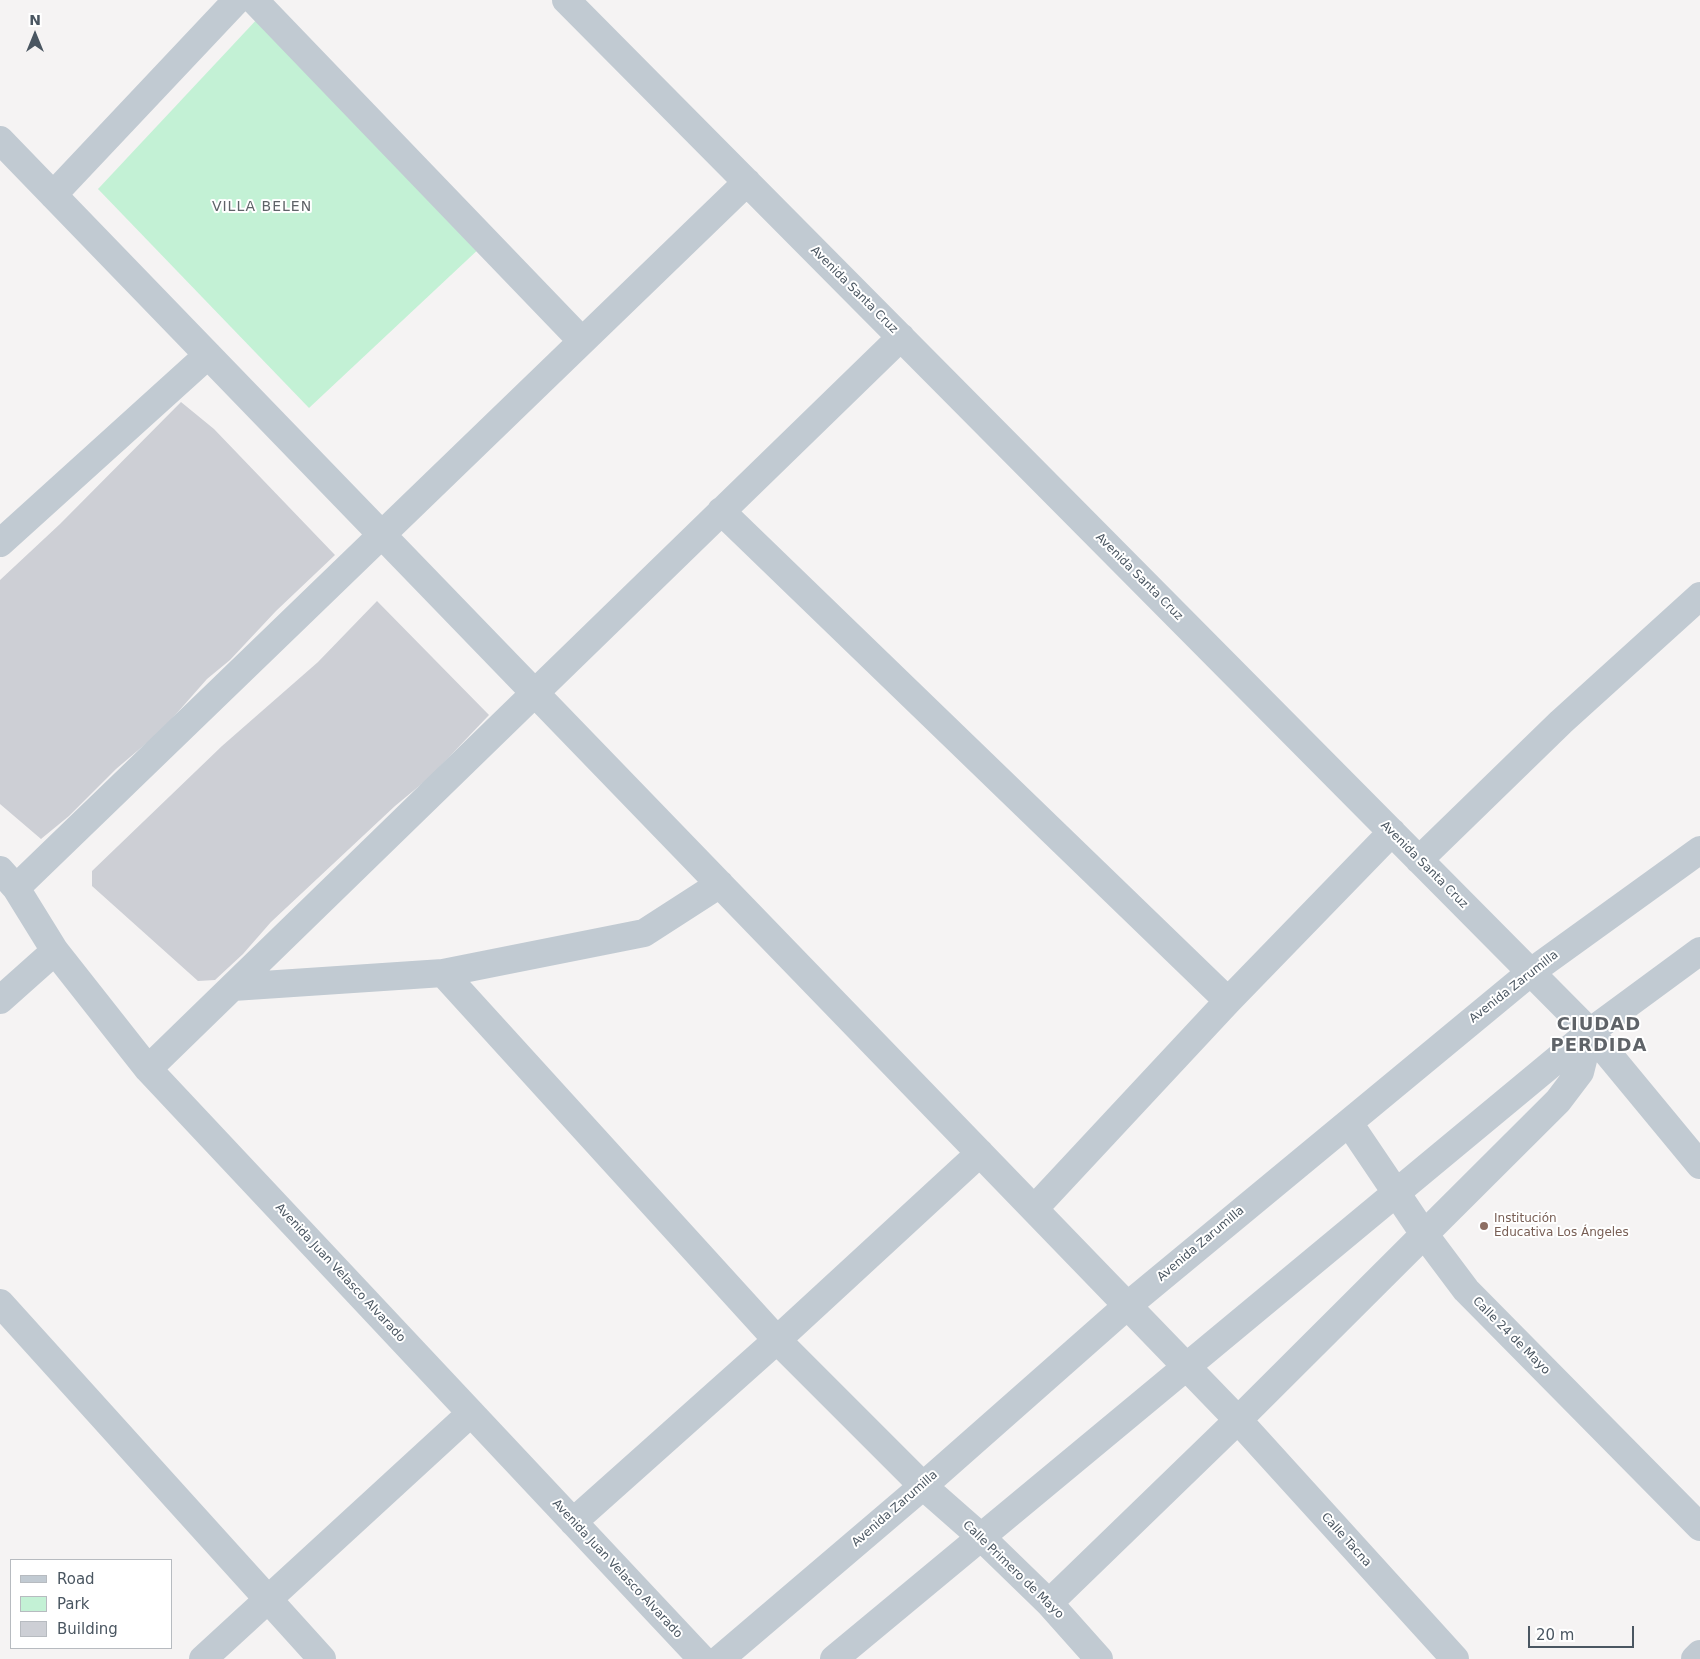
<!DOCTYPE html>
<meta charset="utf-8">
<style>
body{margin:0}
#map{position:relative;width:1700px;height:1659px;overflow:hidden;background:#f5f3f3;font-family:"DejaVu Sans",sans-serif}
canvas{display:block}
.legend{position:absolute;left:10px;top:1559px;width:162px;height:90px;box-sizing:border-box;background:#fff;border:1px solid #b7bbc0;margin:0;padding:6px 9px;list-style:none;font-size:15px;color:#4a5661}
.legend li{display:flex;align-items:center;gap:10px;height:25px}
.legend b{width:25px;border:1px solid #b7bbc0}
.north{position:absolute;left:10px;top:10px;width:50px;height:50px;-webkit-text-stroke:4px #fff;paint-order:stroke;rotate:0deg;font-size:14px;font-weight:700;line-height:20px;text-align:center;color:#4a5661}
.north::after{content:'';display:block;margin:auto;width:18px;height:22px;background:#4a5661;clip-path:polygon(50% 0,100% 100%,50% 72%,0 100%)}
.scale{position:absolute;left:1528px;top:1626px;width:106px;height:22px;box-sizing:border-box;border:2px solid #4a5661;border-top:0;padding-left:6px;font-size:15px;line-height:18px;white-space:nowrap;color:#4a5661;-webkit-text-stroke:4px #fff;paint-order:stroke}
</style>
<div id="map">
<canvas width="1700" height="1659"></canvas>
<ul class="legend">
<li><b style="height:6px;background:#c1cad2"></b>Road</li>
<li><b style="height:14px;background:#c3f1d5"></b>Park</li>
<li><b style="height:14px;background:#cdcfd5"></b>Building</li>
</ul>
<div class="north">N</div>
<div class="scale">20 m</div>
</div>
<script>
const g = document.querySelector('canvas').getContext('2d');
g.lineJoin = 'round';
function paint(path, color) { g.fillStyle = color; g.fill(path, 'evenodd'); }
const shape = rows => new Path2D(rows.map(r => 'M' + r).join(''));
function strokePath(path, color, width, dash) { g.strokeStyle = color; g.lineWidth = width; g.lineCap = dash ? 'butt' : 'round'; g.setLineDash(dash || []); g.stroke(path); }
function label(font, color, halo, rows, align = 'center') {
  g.font = font + ' "DejaVu Sans",sans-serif'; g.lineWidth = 4; g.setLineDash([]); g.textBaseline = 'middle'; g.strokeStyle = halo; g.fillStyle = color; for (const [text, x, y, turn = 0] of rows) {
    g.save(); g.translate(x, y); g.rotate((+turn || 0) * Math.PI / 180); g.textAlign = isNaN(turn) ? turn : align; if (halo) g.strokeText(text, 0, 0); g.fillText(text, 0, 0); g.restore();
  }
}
paint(shape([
 [260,16,482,246,309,408,98,189]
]), '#c3f1d5');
paint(shape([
 [181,402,214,429,335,555,276,611,230,660,207,679,162,730,116,769,69,816,41,839,0,804,0,580,60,524],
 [377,601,489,715,430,777,395,806,271,922,243,954,215,980,198,981,92,886,92,871,222,746,318,662]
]), '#cdcfd5');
strokePath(shape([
 [254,0,582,341],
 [566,0,1590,1032,1700,1165],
 [0,140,1238,1420,1455,1659],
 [53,195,237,0],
 [721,511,1228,1001],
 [0,543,208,355],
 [1419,860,1561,722,1700,596],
 [0,870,16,888,55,951,148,1069,702,1659],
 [16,888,747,182],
 [443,973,777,1340,923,1486,981,1537,1049,1603,1099,1659],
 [233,987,443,973,644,933,720,884],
 [0,1000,55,951],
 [148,1069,901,337],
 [1349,1123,1424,1234,1466,1290,1700,1527],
 [1034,1209,1228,1001,1392,832],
 [0,1303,322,1659],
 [573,1522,777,1340,980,1153],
 [1049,1603,1238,1420,1558,1101,1580,1072,1590,1032],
 [203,1659,471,1413],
 [720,1659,923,1486,1127,1306,1531,972,1700,850],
 [834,1659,1590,1032,1700,951],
 [1695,1659,1700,1654]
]), '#c1cad2', 28);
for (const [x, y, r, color] of [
 [1484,1226,5,"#8d6e63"]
]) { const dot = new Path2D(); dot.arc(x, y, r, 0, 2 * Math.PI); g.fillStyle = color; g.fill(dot); strokePath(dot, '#fff', 2); }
label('12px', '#4a5661', '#fff', [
 ["Avenida Santa Cruz",854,290,45],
 ["Avenida Santa Cruz",1139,577,45],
 ["Avenida Santa Cruz",1424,865,45],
 ["Avenida Zarumilla",1514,987,-38],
 ["Avenida Zarumilla",1201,1244,-40],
 ["Avenida Juan Velasco Alvarado",340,1273,47],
 ["Calle 24 de Mayo",1511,1336,45],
 ["Avenida Zarumilla",895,1509,-41],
 ["Calle Tacna",1346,1540,48],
 ["Avenida Juan Velasco Alvarado",617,1569,47],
 ["Calle Primero de Mayo",1013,1570,44]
]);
label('12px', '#785e54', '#fff', [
 ["Institución",1494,1219],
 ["Educativa Los Ángeles",1494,1233]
], 'left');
g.letterSpacing = '1px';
label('14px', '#5f6368', '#fff', [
 ["VILLA BELEN",262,207]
]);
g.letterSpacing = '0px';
g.letterSpacing = '1px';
label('bold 18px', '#5f6368', '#fff', [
 ["CIUDAD",1599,1025],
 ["PERDIDA",1599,1046]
]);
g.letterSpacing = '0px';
</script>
